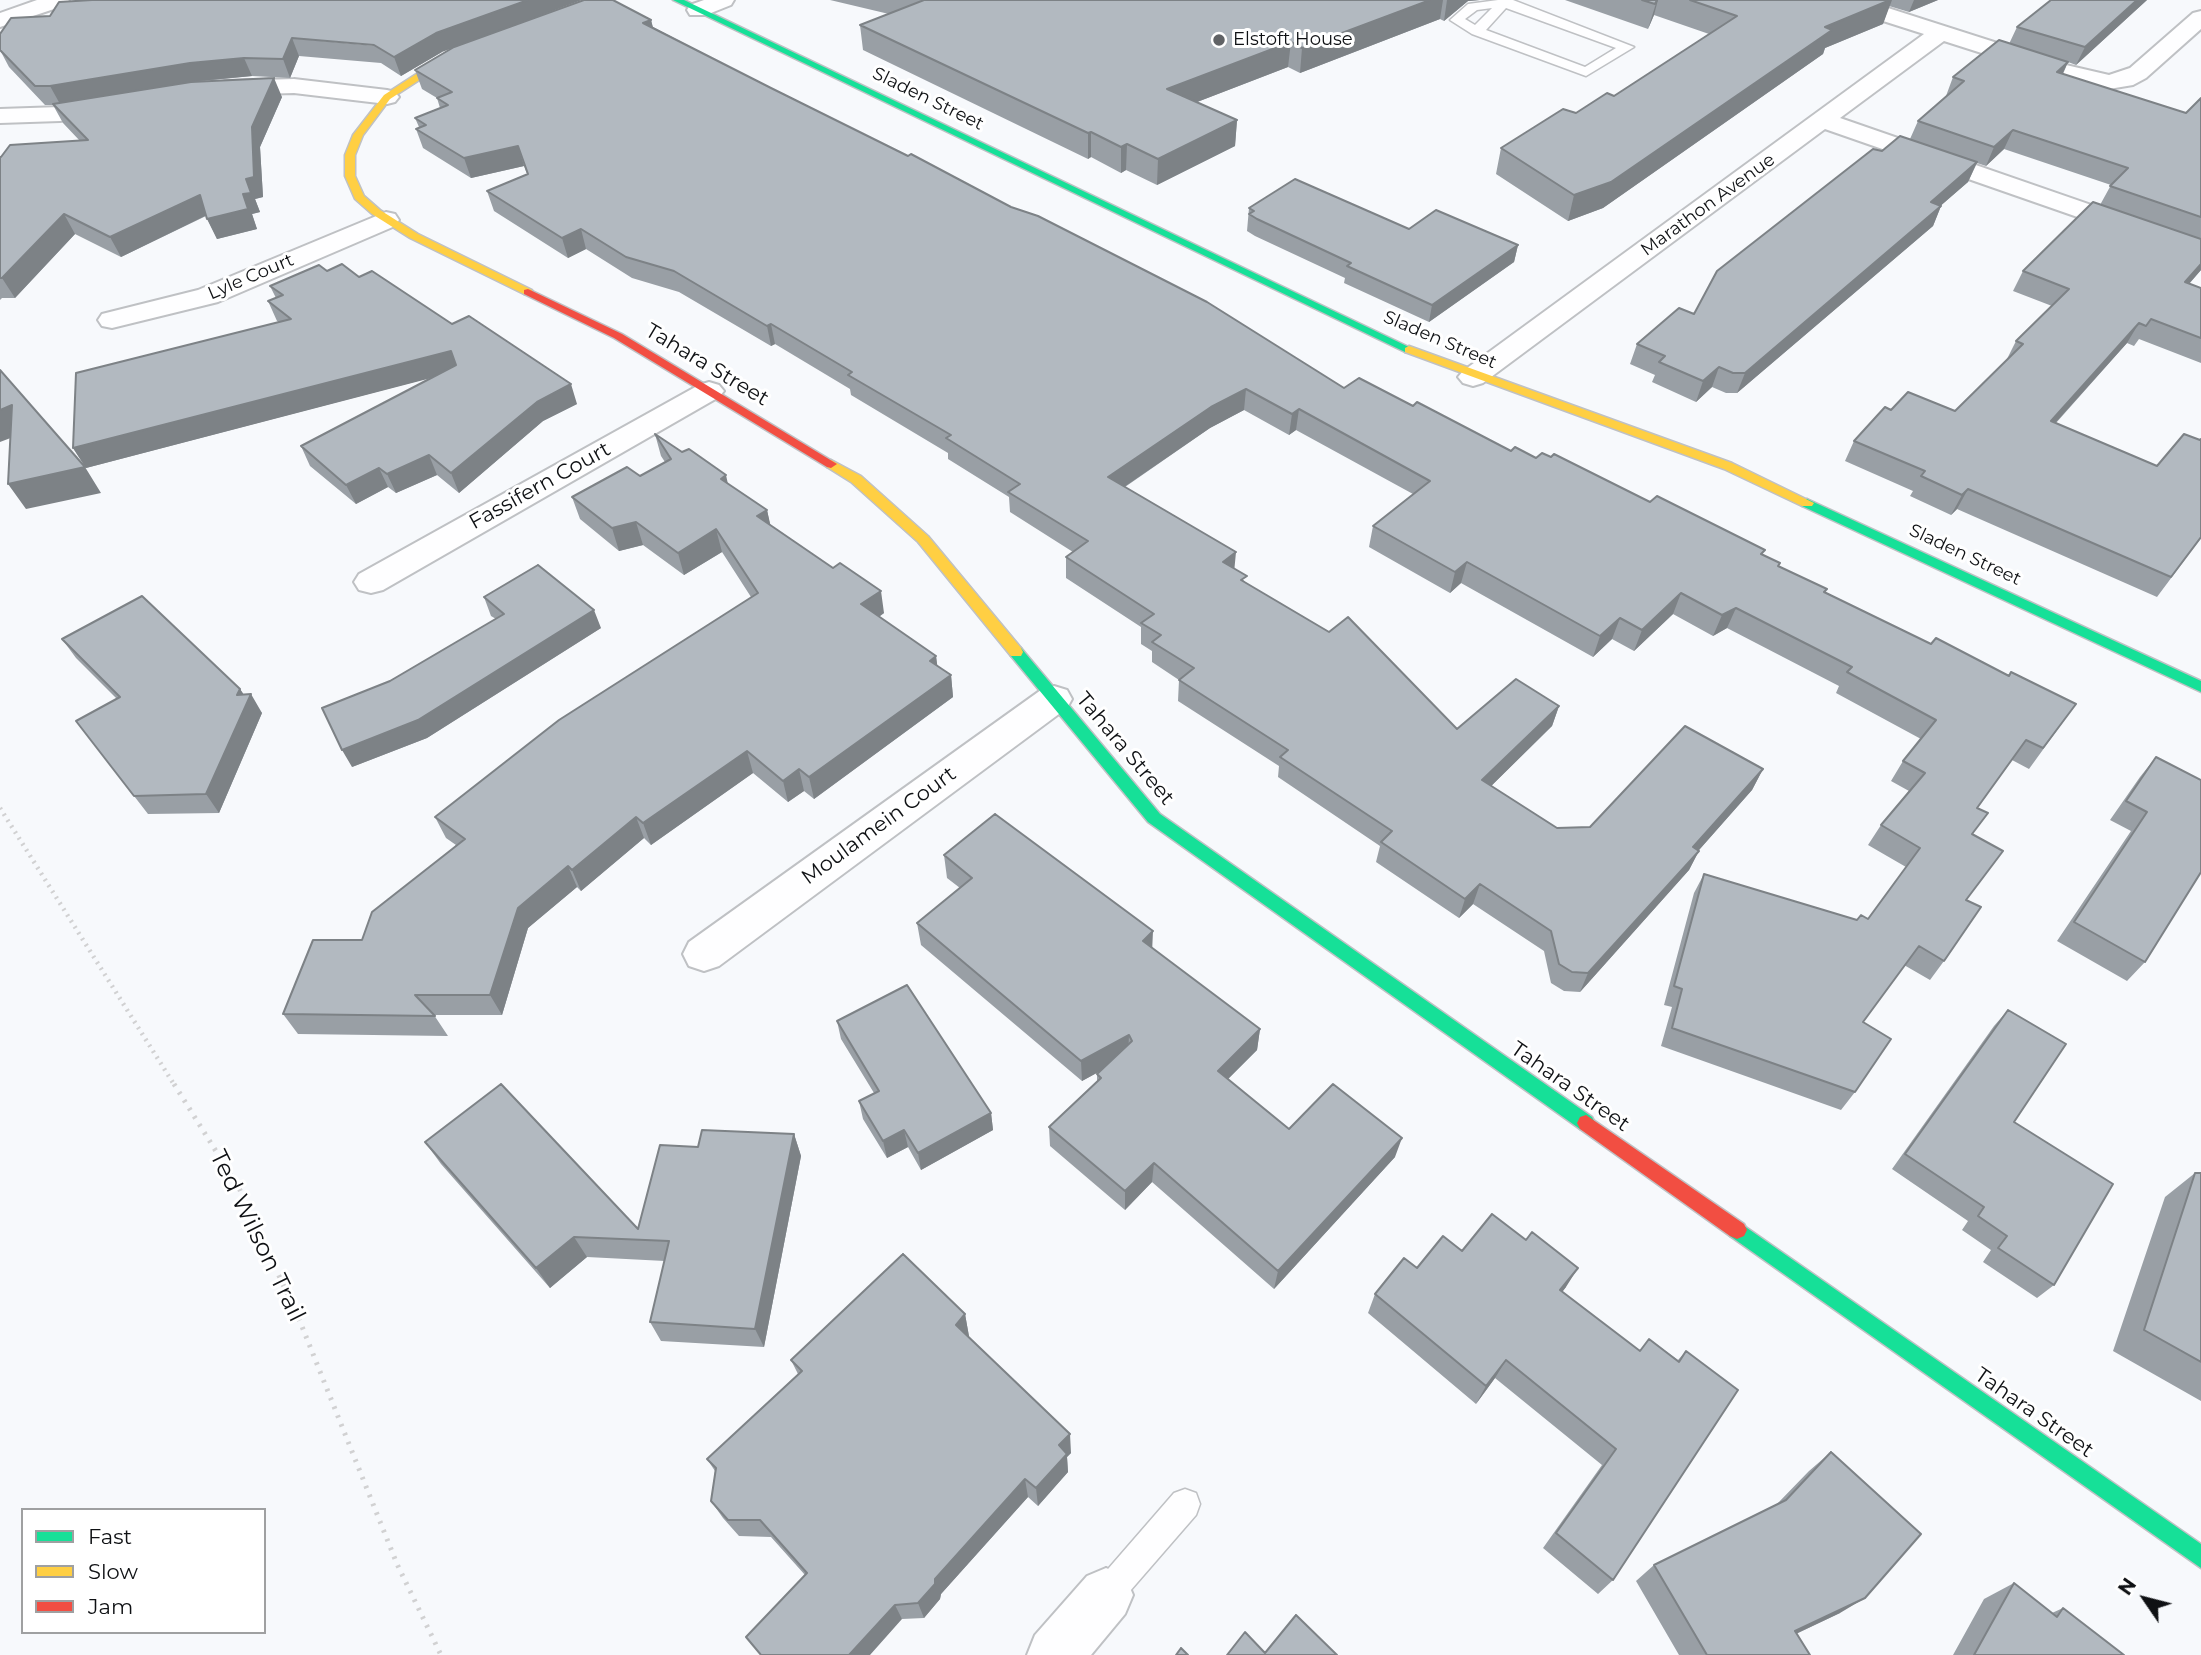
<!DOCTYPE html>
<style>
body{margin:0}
#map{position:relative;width:2201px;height:1655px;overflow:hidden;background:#f7f9fc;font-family:Montserrat,sans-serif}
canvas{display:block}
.legend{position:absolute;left:21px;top:1508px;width:245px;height:126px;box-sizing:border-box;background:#fff;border:2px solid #9fa0a1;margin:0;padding:9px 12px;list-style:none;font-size:21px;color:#0f1114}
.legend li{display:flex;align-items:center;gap:14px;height:35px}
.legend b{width:35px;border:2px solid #9fa0a1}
.north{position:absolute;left:2110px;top:1564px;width:70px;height:70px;-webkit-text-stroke:5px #fff;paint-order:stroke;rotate:305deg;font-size:19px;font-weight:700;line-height:28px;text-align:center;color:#0f1114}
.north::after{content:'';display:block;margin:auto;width:24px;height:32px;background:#0f1114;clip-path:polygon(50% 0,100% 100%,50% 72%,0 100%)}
</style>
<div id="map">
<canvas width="2201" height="1655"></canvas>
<ul class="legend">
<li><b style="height:9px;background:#16e098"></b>Fast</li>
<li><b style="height:9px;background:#ffcf43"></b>Slow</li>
<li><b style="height:9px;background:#f24e42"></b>Jam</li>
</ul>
<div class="north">N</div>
</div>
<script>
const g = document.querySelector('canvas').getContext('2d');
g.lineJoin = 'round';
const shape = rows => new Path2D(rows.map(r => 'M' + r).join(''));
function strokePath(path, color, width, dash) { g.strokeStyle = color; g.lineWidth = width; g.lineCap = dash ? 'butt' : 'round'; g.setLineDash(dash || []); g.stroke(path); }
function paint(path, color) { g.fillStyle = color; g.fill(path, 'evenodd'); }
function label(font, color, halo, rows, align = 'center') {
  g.font = font + ' Montserrat,sans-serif'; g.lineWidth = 6; g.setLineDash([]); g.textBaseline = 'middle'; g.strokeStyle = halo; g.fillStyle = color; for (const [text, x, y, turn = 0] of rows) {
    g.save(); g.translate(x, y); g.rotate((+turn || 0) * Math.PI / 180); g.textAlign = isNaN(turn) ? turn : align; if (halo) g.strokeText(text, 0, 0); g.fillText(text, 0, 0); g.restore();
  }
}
const lane = shape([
 [1498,0,1513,0,1634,47,1586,76,1472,34,1450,20,1468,4,1498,0],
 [1492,8,1475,25,1465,19,1477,10,1492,8],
 [1506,8,1616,48,1585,67,1486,30,1506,8],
 [1185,1489,1196,1493,1200,1504,1196,1515,1117,1606,1106,1611,1095,1606,1090,1595,1095,1584,1174,1493,1185,1489]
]);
const street = shape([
 [37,0,69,0,66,5,0,27,0,13,37,0],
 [704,0,734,0,731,5,706,15,690,15,687,10,690,5,704,0],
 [1830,0,1863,0,2066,65,2109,75,2130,68,2193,13,2201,11,2201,29,2146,78,2133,85,2109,89,2060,78,1944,41,1840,118,2201,243,2201,260,1825,129,1483,383,1473,386,1463,383,1458,377,1463,371,1924,34,1833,5,1830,0],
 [294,79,387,90,395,92,399,97,395,102,387,104,294,93,225,95,217,93,213,88,217,83,225,81,294,79],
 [110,99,118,101,122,106,118,111,60,121,0,123,0,109,60,107,110,99],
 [386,212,395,214,399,220,395,226,218,302,112,328,102,326,98,320,102,314,198,290,386,212],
 [709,382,719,385,724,391,719,397,383,590,371,593,359,590,354,582,359,574,699,385,709,382],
 [1054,686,1067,690,1072,699,1067,708,719,966,704,971,689,966,683,954,689,942,1041,690,1054,686],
 [1106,1568,1125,1576,1133,1595,1125,1614,1091,1655,1027,1655,1035,1635,1087,1576,1106,1568]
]);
const fast = shape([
 [673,0,684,0,1415,350,1413,352,1405,352,673,0],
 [1807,499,2201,681,2201,692,1802,506,1800,503,1807,499],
 [1016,647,1021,648,1160,814,1592,1117,1595,1123,1592,1129,1586,1131,1580,1129,1148,822,1011,656,1009,652,1016,647],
 [1737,1221,2201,1544,2201,1568,1730,1236,1727,1230,1730,1224,1737,1221]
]);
const slow = shape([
 [463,51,471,53,427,75,390,99,363,135,355,155,355,176,364,196,380,210,418,234,532,290,532,294,524,294,410,238,372,214,355,199,345,176,345,155,353,135,384,95,421,71,463,51],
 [1409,346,1732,463,1814,503,1812,506,1802,506,1724,469,1405,352,1405,348,1409,346],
 [831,460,861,476,928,536,1021,648,1023,652,1021,656,1011,656,918,542,851,482,827,467,825,464,831,460]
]);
const jam = shape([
 [528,289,622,334,837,464,831,468,827,467,614,338,524,294,524,290,528,289],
 [1586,1115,1744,1224,1747,1230,1744,1236,1737,1239,1730,1236,1580,1129,1577,1123,1580,1117,1586,1115]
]);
strokePath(lane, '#bfc1c4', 3);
strokePath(street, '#bfc1c4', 4);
strokePath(fast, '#bfc1c4', 3);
strokePath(slow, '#bfc1c4', 3);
strokePath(jam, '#bfc1c4', 3);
strokePath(shape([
 [0,808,175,1086]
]), '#d1d1d2', 4.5, [2, 5]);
strokePath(shape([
 [174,1084,239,1188,301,1324,397,1564,441,1655]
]), '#d1d1d2', 5, [2.5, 7]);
paint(lane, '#fefeff');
paint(street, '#fefeff');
paint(fast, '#16e098');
paint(slow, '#ffcf43');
paint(jam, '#f24e42');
paint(shape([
 [830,0,1480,0,1468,1,1444,21,1440,19,1300,73,1288,67,1197,102,1237,120,1235,146,1157,185,1126,170,1121,173,1091,157,1088,159,863,50,860,25,889,14],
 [1565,0,1938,0,1909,12,1889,6,1883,24,1825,48,1823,54,1603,208,1568,221,1496,174,1501,148,1614,96,1709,34,1654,15,1648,29],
 [2051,0,2147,0,2076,65,2068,62,2063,74,2186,113,2201,98,2201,270,2189,284,2201,288,2201,363,2139,339,2134,346,2127,343,2056,423,2201,538,2157,597,1957,509,1951,515,1910,496,1913,491,1845,461,1854,441,1891,410,1955,411,2006,361,2016,341,2052,306,2013,291,2023,271,2100,205,2111,185,2004,149,1986,166,1977,163,1968,182,1940,206,1941,206,1933,226,1737,393,1726,393,1712,387,1696,402,1652,382,1655,375,1630,364,1637,344,1694,314,1882,151,1910,139,1918,121,1946,96,1953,77,2009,44,2017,27],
 [50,16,442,52,401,76,381,63,299,56,290,78,252,76,204,81,282,97,260,147,263,197,255,199,260,212,252,214,257,229,217,239,206,216,121,257,75,234,15,298,2,298,0,300,0,157,80,141,63,123,53,105,45,105,9,67,0,50],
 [651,20,653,27,1344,388,1413,406,1511,451,1536,458,1650,502,1780,563,1779,566,1825,592,1931,644,2076,704,2029,769,2012,760,1977,808,1973,834,1966,900,1944,961,1930,980,1904,965,1863,1022,1855,1092,1841,1110,1661,1046,1672,1007,1664,1005,1694,893,1704,874,1857,920,1868,919,1906,867,1868,845,1881,825,1909,791,1891,781,1903,761,1921,739,1836,693,1839,686,1727,628,1713,636,1673,614,1634,651,1612,639,1593,657,1461,583,1450,593,1369,547,1373,526,1413,494,1296,430,1289,435,1244,410,1210,428,1125,487,1234,569,1246,583,1457,729,1559,706,1552,726,1491,786,1557,828,1590,827,1763,769,1752,790,1699,850,1689,870,1580,992,1564,991,1551,983,1544,951,1473,904,1459,918,1376,862,1380,846,1278,777,1279,766,1178,701,1179,680,1152,662,1152,651,1141,644,1141,627,1066,578,1066,557,1073,552,1010,512,1009,497,948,459,948,453,851,395,850,389,775,344,771,346,679,292,632,278,586,249,568,258,494,211,487,191,527,174,524,166,471,178,423,148,416,129,419,127,415,118,440,108,437,98,422,89,415,70],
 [1249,208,1409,229,1518,245,1514,262,1429,322,1344,283,1345,278,1255,236,1247,231],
 [327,271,359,277,452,324,577,404,543,421,459,493,437,475,396,493,388,487,356,504,310,466,301,446,433,377,86,468,73,448,279,322,277,321,268,301,276,298,270,286],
 [655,434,767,510,770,525,884,613,879,617,936,656,937,666,951,675,953,697,814,799,804,791,788,802,753,773,651,845,644,838,581,891,577,887,528,928,502,1015,434,1015,448,1036,298,1034,283,1014,362,940,456,845,446,838,435,817,751,597,722,552,684,575,643,545,619,551,580,519,572,497,640,476,665,462,661,456],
 [484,597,601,628,427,738,352,767,390,681,496,619,491,616],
 [62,639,240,689,244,695,262,713,219,813,148,814,76,721,117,699,76,658],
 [2156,757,2145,962,2127,981,2057,941,2131,831,2110,820,2140,777],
 [944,855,1152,948,1260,1029,1257,1050,1228,1079,1289,1129,1395,1157,1274,1289,1152,1182,1125,1210,1050,1146,1049,1127,1097,1081,1097,1074,1100,1071,1082,1081,921,945,917,923,960,888,947,878],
 [2008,1010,2014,1122,2054,1285,2037,1298,1983,1262,1991,1250,1962,1230,1968,1221,1892,1169,1994,1026],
 [837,1021,991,1113,993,1130,921,1170,908,1147,887,1158,863,1119,859,1101,874,1093,841,1039],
 [794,1134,801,1156,764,1347,661,1341,650,1322,665,1261,587,1257,550,1288,441,1164,425,1142,638,1229],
 [2195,1173,2201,1173,2201,1401,2113,1351,2165,1197],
 [1417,1268,1566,1287,1562,1292,1640,1351,1649,1339,1678,1360,1686,1351,1613,1580,1598,1594,1543,1548,1602,1465,1495,1378,1476,1404,1368,1313,1375,1294],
 [965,1314,969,1337,1071,1453,1067,1457,1068,1472,1038,1506,1028,1497,941,1594,940,1599,924,1618,902,1619,805,1575,771,1537,739,1536,723,1518,711,1501,715,1471,707,1459,798,1374,791,1360],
 [1831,1452,1840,1613,1796,1634,1810,1655,1679,1655,1636,1581,1654,1565,1777,1504,1809,1471],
 [2014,1583,2052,1613,2063,1608,2124,1655,1953,1655,1984,1599]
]), '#999fa5');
paint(shape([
 [528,0,582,0,442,52,401,76,394,57,436,33],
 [1430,0,1443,0,1440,19,1300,73,1302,48],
 [1447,0,1480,0,1468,1,1444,21],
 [1657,0,1658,0,1654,15,1648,29],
 [1890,0,1892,0,1883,24,1825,48,1823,54,1603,208,1568,221,1574,195,1825,27],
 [1914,0,1938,0,1909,12],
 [2137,0,2147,0,2076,65,2085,47],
 [651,20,655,38,643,23],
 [292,38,299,56,290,78,283,59],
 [1291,42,1288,67,1166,114,1167,89],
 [244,58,252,76,199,81,60,104,50,86,190,63],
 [2068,62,2059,81,2057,72],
 [274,78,282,97,260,147,263,197,255,199,260,212,252,214,257,229,217,239,207,219,243,194,252,127],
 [1237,120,1235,146,1157,185,1158,159],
 [2013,130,2004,149,1986,166,1994,147],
 [1091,132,1091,157,1088,159,1088,133],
 [1127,144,1126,170,1121,173,1121,147],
 [518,146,524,166,471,178,464,158],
 [1977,162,1968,182,1922,222,1931,202],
 [200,195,209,214,121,257,110,237],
 [1941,206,1933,226,1737,393,1745,373],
 [64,214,75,234,15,298,2,278],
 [581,229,586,249,568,258,562,238],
 [1518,245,1514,262,1429,322,1432,305],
 [2201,264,2201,270,2173,302,2185,282],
 [2139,323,2127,343,2039,441,2051,421],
 [771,324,775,344,771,346,767,326],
 [451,351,458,371,86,468,73,448],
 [1719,367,1712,387,1696,402,1703,381],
 [571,384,577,404,543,421,459,493,451,473,537,402],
 [1246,389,1244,410,1210,428,1108,498,1108,477,1211,407],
 [12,405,29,431,0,442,0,410],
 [1299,409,1296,430,1289,435,1292,414],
 [429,455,437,475,396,493,387,474],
 [85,467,101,493,26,509,8,484],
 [379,468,388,487,356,504,346,485],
 [726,475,731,498,721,479],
 [1968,489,1957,509,1951,515,1962,495],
 [767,510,772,532,757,516],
 [636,522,643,545,619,551,612,528],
 [716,529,722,552,684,575,678,553],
 [1236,552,1234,573,1223,562],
 [1467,562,1461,583,1450,593,1455,572],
 [881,591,884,613,864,627,861,604],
 [1681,593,1673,614,1634,651,1642,630],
 [1736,608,1727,628,1713,636,1722,615],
 [594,610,601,628,427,738,352,767,342,750],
 [1620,618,1612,639,1593,657,1600,636],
 [936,656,939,678,930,661],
 [951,675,953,697,814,799,809,777],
 [240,689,248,701,251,694,262,713,219,813,206,794],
 [1559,706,1552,726,1476,801,1482,780],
 [747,751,753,773,651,845,643,823],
 [799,769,804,791,788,802,783,781],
 [1763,769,1752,790,1684,867,1693,847],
 [636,817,644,838,581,891,572,870],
 [1699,851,1689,870,1580,992,1588,973],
 [568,866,577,887,528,928,502,1015,490,995,518,908],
 [1480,884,1473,904,1459,918,1465,899],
 [1153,931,1152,953,1143,941],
 [1260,1029,1257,1050,1216,1091,1218,1071],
 [1129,1035,1128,1056,1082,1081,1081,1061],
 [991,1113,993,1130,921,1170,918,1153],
 [904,1130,908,1147,887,1158,883,1141],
 [794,1134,801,1156,764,1347,755,1329],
 [1402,1138,1395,1157,1274,1289,1278,1271],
 [1154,1163,1152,1182,1125,1210,1125,1191],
 [574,1237,587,1257,550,1288,536,1268],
 [1578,1268,1566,1287,1549,1309,1560,1290],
 [965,1314,969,1336,960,1346,956,1325],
 [1506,1360,1495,1378,1476,1404,1486,1386],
 [1070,1434,1071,1453,1067,1457,1068,1472,1038,1506,1036,1488,1059,1445],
 [1025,1479,1028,1497,941,1594,940,1599,924,1618,918,1603,935,1579],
 [1865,1598,1840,1613,1772,1645,1795,1631],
 [895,1605,902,1619,870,1655,849,1655]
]), '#7d8286');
const building = shape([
 [92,0,528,0,436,33,394,57,374,45,292,38,283,59,244,58,190,63,50,86,35,86,0,50,0,34,11,18,50,16,59,2,92,0],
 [584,0,613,0,651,20,643,23,771,88,908,156,911,154,1011,207,1038,216,1207,302,1344,388,1359,378,1413,406,1417,402,1511,451,1515,447,1536,458,1542,453,1551,457,1554,454,1650,502,1657,496,1765,550,1761,554,1780,563,1778,566,1827,589,1824,592,1931,644,1936,638,2009,676,2011,672,2076,704,2043,748,2026,740,1977,808,1988,813,1972,834,2003,851,1966,900,1981,907,1944,961,1919,946,1863,1022,1891,1039,1855,1092,1672,1028,1682,989,1674,986,1704,874,1857,920,1861,915,1868,919,1920,848,1881,825,1925,773,1903,761,1936,720,1847,672,1852,667,1736,608,1722,615,1681,593,1642,630,1620,618,1600,636,1467,562,1455,572,1373,526,1430,481,1299,409,1292,414,1246,389,1211,407,1108,477,1236,552,1223,562,1247,576,1241,580,1329,632,1348,617,1457,729,1516,679,1559,706,1482,780,1557,828,1590,827,1685,726,1763,769,1693,847,1699,851,1588,973,1572,972,1559,964,1551,931,1480,884,1465,899,1381,842,1392,831,1280,757,1288,750,1179,680,1194,668,1152,642,1161,635,1141,623,1154,614,1066,557,1088,541,1008,492,1020,484,946,438,951,435,848,375,852,372,771,324,767,326,674,271,626,257,581,229,562,238,487,191,528,174,518,146,464,158,416,129,426,125,415,118,448,105,437,98,452,92,415,70,454,47,584,0],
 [924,0,1430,0,1302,48,1291,42,1167,89,1237,120,1158,159,1127,144,1121,147,1091,132,1088,133,860,25,924,0],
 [1642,0,1657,0,1655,4,1642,0],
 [1690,0,1890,0,1825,27,1832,30,1611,182,1574,195,1501,148,1563,109,1576,113,1607,93,1614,96,1737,16,1690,0],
 [2051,0,2137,0,2085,47,2017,27,2051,0],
 [1999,40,2068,62,2057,72,2186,113,2201,98,2201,217,2110,186,2128,168,2013,130,1994,147,1918,121,1964,81,1953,77,1999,40],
 [274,78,252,127,254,177,246,179,251,193,243,194,248,209,207,219,200,195,110,237,64,214,2,278,0,278,0,157,1,157,10,145,88,140,53,104,191,82,274,78],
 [1900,136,1977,162,1931,202,1941,206,1745,373,1733,373,1719,367,1703,381,1659,362,1665,356,1637,344,1679,308,1694,314,1717,271,1873,149,1882,151,1900,136],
 [1295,179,1409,229,1436,210,1518,245,1432,305,1347,266,1351,263,1257,219,1249,214,1254,211,1249,208,1295,179],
 [2093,202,2201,239,2201,264,2185,282,2201,288,2201,338,2151,319,2146,326,2139,323,2051,421,2157,466,2184,434,2200,440,2201,439,2201,537,2171,577,1968,489,1962,495,1921,476,1925,471,1854,441,1885,407,1891,410,1908,392,1955,411,2023,344,2016,341,2069,289,2023,271,2093,202],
 [342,264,359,277,372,271,452,324,469,316,571,384,537,402,451,473,429,455,387,474,379,468,346,485,301,446,456,365,451,351,73,448,76,373,291,319,268,301,283,295,270,286,319,265,327,271,342,264],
 [0,370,85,467,8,484,12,405,0,410,0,370],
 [655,434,682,452,689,449,726,475,721,479,767,510,757,516,833,568,840,563,881,591,861,604,936,656,930,661,951,675,809,777,799,769,783,781,747,751,643,823,636,817,572,870,568,866,518,908,490,995,415,995,435,1016,283,1014,313,940,362,940,372,912,465,839,435,817,559,720,758,593,716,529,678,553,636,522,612,528,572,497,627,467,640,476,671,459,655,434],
 [538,565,594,610,418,720,342,750,322,708,390,681,504,614,484,597,538,565],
 [142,596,240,689,237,695,251,694,206,794,134,796,76,721,120,697,62,639,142,596],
 [2156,757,2201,780,2201,872,2145,962,2074,922,2147,812,2126,801,2156,757],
 [995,814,1153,931,1143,941,1260,1029,1218,1071,1289,1129,1333,1084,1402,1138,1278,1271,1154,1163,1125,1191,1049,1127,1101,1078,1097,1074,1132,1041,1129,1035,1081,1061,917,923,972,878,944,855,995,814],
 [907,985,991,1113,918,1153,904,1130,883,1141,859,1101,879,1091,837,1021,907,985],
 [2008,1010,2066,1044,2014,1122,2113,1184,2054,1285,1998,1248,2007,1236,1978,1216,1984,1207,1905,1154,2008,1010],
 [501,1084,638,1229,660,1145,698,1147,702,1130,794,1134,755,1329,650,1322,669,1241,574,1237,536,1268,425,1142,501,1084],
 [2195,1173,2201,1173,2201,1362,2144,1330,2195,1173],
 [1492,1214,1526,1240,1532,1232,1578,1268,1560,1290,1640,1351,1649,1339,1679,1362,1686,1351,1738,1390,1613,1580,1556,1533,1616,1449,1506,1360,1486,1386,1375,1294,1404,1258,1417,1268,1443,1236,1462,1251,1492,1214],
 [903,1254,965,1314,956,1325,1070,1434,1059,1445,1067,1454,1036,1488,1025,1479,935,1579,935,1584,918,1603,895,1605,849,1655,761,1655,746,1637,807,1573,760,1520,728,1520,711,1501,716,1468,707,1459,802,1371,791,1360,903,1254],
 [1831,1452,1921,1534,1865,1598,1795,1631,1810,1655,1707,1655,1654,1565,1786,1500,1831,1452],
 [2014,1583,2057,1617,2063,1608,2124,1655,1974,1655,2014,1583],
 [1296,1615,1337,1655,1227,1655,1245,1632,1265,1653,1296,1615],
 [1181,1648,1188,1655,1176,1655,1181,1648]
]);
paint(building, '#b2b9c0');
strokePath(building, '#7d8286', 2);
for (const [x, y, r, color] of [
 [1219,40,7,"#606265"]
]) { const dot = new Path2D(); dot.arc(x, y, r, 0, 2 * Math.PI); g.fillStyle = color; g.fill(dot); strokePath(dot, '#fff', 2.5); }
label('18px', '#0f1114', '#fff', [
 ["Elstoft House",1233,40]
], 'left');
label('18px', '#0f1114', '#fff', [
 ["Sladen Street",928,99,26],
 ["Marathon Avenue",1708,205,-36],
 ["Lyle Court",251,277,-23],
 ["Sladen Street",1440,340,23],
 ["Sladen Street",1965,555,25]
]);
label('21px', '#0f1114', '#fff', [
 ["Tahara Street",707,365,31],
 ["Fassifern Court",540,486,-29],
 ["Tahara Street",1125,749,50],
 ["Moulamein Court",879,826,-36],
 ["Tahara Street",1570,1087,35],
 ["Tahara Street",2034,1413,35]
]);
label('24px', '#0f1114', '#fff', [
 ["Ted Wilson Trail",257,1236,64]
]);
</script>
